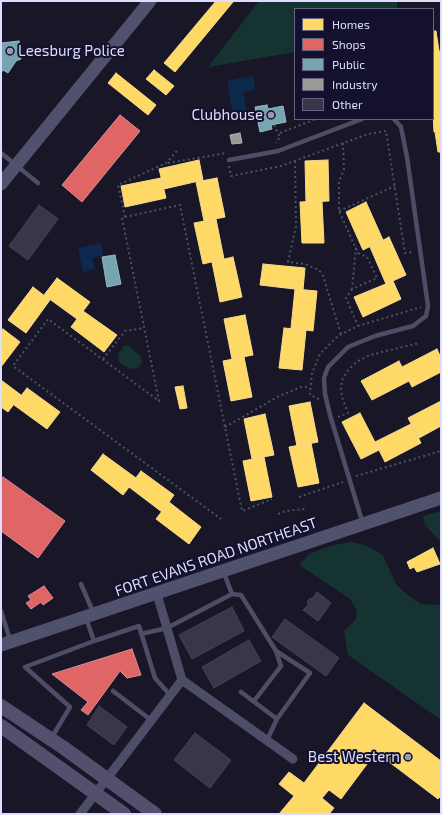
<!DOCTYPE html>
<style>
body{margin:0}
#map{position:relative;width:442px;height:815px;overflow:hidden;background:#191727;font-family:"Exo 2",sans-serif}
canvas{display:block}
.frame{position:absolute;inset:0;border:2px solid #deddff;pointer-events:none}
.legend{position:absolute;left:294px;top:8px;width:140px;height:112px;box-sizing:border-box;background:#13112d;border:1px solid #646381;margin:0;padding:5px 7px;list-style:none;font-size:12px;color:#deddff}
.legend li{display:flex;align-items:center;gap:8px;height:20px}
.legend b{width:20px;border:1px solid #646381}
</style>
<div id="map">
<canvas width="442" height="815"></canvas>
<div class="frame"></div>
<ul class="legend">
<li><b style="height:11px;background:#ffd966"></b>Homes</li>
<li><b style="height:11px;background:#e06666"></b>Shops</li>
<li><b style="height:11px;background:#76a5af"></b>Public</li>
<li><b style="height:11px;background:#999"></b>Industry</li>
<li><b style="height:11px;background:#383648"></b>Other</li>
</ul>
</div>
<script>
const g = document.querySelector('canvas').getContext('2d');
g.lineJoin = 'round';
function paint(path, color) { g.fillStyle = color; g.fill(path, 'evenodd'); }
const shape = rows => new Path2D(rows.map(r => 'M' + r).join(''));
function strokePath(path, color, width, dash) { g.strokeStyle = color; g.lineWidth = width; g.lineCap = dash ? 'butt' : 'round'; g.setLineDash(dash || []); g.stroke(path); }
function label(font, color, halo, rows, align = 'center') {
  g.font = font + ' "Exo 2",sans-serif'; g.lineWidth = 4; g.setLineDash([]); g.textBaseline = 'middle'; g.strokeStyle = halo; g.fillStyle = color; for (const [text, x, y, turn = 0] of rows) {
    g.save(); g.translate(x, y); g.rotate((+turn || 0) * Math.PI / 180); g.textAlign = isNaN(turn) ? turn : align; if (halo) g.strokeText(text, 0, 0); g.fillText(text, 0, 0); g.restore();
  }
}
paint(shape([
 [259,1,397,1,397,9,295,9,295,52,208,67],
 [127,345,140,355,142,362,138,368,130,369,119,362,118,354,124,346],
 [441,511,441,542,425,525,423,516],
 [351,542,365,545,383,555,396,584,404,592,421,604,441,605,441,720,348,655,344,631,356,619,357,611,350,599,299,565,309,554,330,546]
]), '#153331');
paint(shape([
 [253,76,255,90,243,92,247,111,240,115,233,114,227,81],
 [101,243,103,255,92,258,95,269,83,272,78,248]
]), '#0d294d');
const homes = shape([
 [216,1,233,2,175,72,164,63,216,1],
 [433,31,436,31,439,51,433,52,433,31],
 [441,51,441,71,433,72,433,52,441,51],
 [154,70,174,86,166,95,146,79,154,70],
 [441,71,441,91,433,92,433,72,441,71],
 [116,73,156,105,148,115,108,83,116,73],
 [441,91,441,111,433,112,433,92,441,91],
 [441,111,441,131,434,132,433,112,441,111],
 [441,131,441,152,438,152,435,132,441,131],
 [199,160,203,180,164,189,159,169,199,160],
 [328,160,329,201,306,202,305,161,328,160],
 [161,178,166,198,125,207,121,186,161,178],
 [217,178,225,217,204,221,196,182,217,178],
 [322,201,324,243,302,243,300,202,322,201],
 [366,202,383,240,363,250,346,212,366,202],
 [216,219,224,259,203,264,194,223,216,219],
 [389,237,406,275,386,284,370,247,389,237],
 [233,257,242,297,220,302,212,262,233,257],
 [263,264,305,268,303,290,260,285,263,264],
 [57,278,90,302,77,319,44,295,57,278],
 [393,281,401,299,363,317,354,297,393,281],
 [33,287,50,300,26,333,8,320,33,287],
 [295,289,317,291,313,331,291,328,295,289],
 [83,311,117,335,104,352,71,327,83,311],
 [245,315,253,355,232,359,224,319,245,315],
 [284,328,306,330,302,370,279,368,284,328],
 [3,329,20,342,1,367,1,332,3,329],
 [437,349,441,358,441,372,412,387,402,367,437,349],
 [244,357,252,397,231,401,223,361,244,357],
 [399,361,409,381,372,400,361,381,399,361],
 [1,380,21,395,8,412,1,407,1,380],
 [183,386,187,408,180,409,175,387,183,386],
 [27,388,60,412,47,429,14,405,27,388],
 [441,401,441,426,419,438,408,418,441,401],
 [310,402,318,442,297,446,289,406,310,402],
 [360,413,379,450,361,459,342,422,360,413],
 [265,414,274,455,252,459,244,419,265,414],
 [411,424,421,443,385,462,375,442,411,424],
 [311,443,319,483,298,487,289,447,311,443],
 [103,454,136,478,123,495,91,470,103,454],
 [264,457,272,497,251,501,243,461,264,457],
 [141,471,174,495,162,512,129,487,141,471],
 [169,502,201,527,189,544,156,519,169,502],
 [433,548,440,564,417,572,414,567,410,569,407,562,433,548],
 [364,703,441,761,441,796,438,799,376,752,341,799,329,790,322,798,334,808,329,814,279,814,294,796,279,784,289,772,304,783,364,703]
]);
paint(homes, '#ffd966');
strokePath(homes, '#f5da94', 1);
const shops = shape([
 [120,115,140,131,82,202,62,185,120,115],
 [3,477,65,521,38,558,1,531,1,480,3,477],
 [44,586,53,598,43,605,41,602,31,609,26,603,31,600,28,596,44,586],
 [132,649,141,675,127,678,120,671,88,715,81,710,88,702,52,674,132,649]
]);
paint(shops, '#e06666');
strokePath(shops, '#df8a94', 1);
const public = shape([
 [19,41,21,59,16,61,8,73,3,70,1,73,1,43,19,41],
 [267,105,268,109,283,106,286,122,271,125,272,129,260,132,255,107,267,105],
 [115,255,121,284,107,287,102,257,115,255]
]);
paint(public, '#76a5af');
strokePath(public, '#95b6c7', 1);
const industry = shape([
 [240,133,242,143,232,144,230,135,240,133]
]);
paint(industry, '#999');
strokePath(industry, '#aeadb8', 1);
const building = shape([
 [39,205,58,219,28,260,9,246,39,205],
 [317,592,331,603,318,621,303,610,309,604,307,602,310,598,312,599,317,592],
 [232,607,244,631,192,659,179,635,232,607],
 [285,619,339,658,326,676,272,637,285,619],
 [249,640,261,661,214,688,202,667,249,640],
 [99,706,127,727,114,745,87,725,99,706],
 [195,733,231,760,210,788,174,760,195,733]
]);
paint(building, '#383648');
strokePath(building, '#454259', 1);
strokePath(shape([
 [274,125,280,137,276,143],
 [280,133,316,119],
 [343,143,344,169,339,182,339,211,358,253,367,257,377,278,352,289,356,247],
 [177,151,166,163,118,185,125,217,122,218,159,401,48,319,13,366,221,519],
 [295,161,296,226,288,262,305,264,319,270,323,276,341,334],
 [168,163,227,153],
 [229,166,231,176,281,166,368,134,386,131,405,253,414,252],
 [339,211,395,186],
 [125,217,180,205,242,511,272,499],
 [352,289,346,298,358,326],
 [103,359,125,331,144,328],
 [319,399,310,395,312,373,320,354,338,336,358,326,421,307],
 [338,417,348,413,342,397,341,389,342,380,349,369,358,361,370,355,419,343],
 [225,427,279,396,301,387,310,387],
 [356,476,441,451],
 [299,497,343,482],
 [278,514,286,511,305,509]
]), '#455462', 2, [2, 3]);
strokePath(shape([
 [1,153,38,183],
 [229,160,278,151,362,119],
 [363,524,330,415,325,394,324,378,328,367,348,347,375,336,413,326,426,316,428,306,407,157,401,127,394,119],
 [81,584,94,614],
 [232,594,241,595,276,651,310,673,277,719],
 [1,611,10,640],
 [86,618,94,641,139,626,155,678,170,695],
 [141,634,167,628,232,594,224,573],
 [113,691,151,720],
 [241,692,277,719,267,740],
 [254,701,281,666,276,651],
 [52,737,70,707,25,667,94,641]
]), '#4d4d67', 4.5);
strokePath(shape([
 [182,680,293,759],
 [80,814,182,680,157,594]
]), '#4d4d67', 9);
strokePath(shape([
 [1,184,150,1],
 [1,645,441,498]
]), '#50526d', 13);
strokePath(shape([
 [1,706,64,748,155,814],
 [1,726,124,814]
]), '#554e6d', 14);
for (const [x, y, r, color] of [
 [10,51,4,"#9998b3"],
 [271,115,4,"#9998b3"],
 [408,757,4,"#9998b3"]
]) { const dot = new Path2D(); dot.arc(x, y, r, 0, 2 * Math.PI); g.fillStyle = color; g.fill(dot); strokePath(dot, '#13112d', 1.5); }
label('15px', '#deddff', '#13112d', [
 ["Leesburg Police",18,51,"left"],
 ["Clubhouse",263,115],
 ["Best Western",400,757]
], 'right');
label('15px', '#deddff', '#13112d', [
 ["FORT EVANS ROAD NORTHEAST",216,557,-19]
]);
</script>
